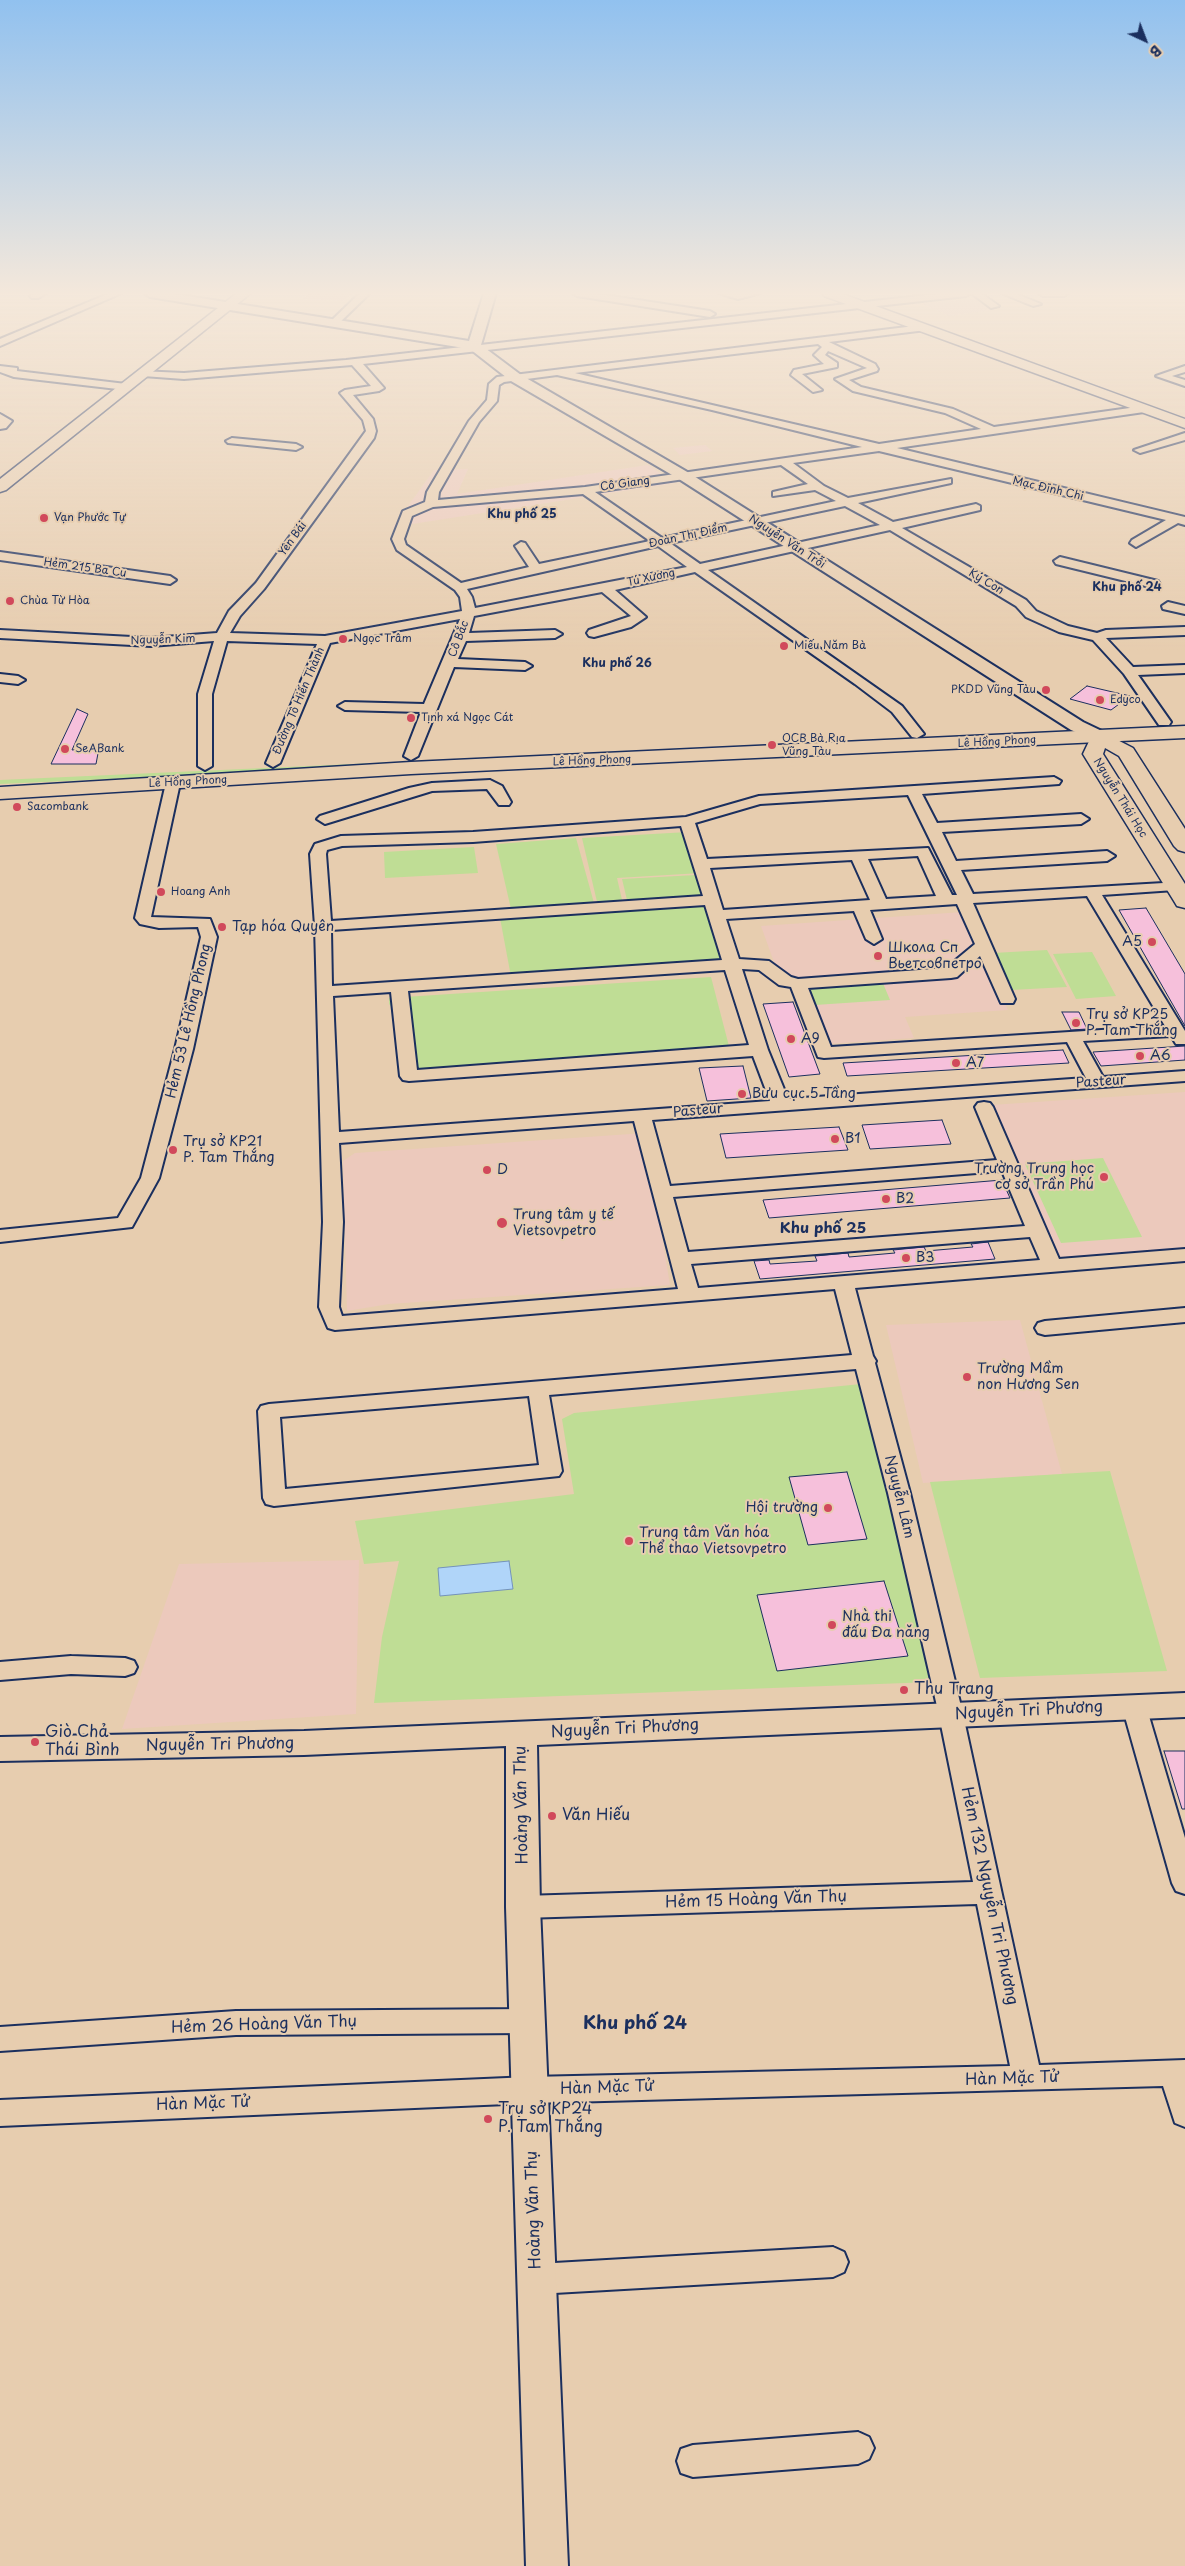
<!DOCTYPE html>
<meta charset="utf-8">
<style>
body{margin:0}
#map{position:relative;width:1185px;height:2566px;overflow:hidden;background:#e7cdaf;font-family:"Playpen Sans",sans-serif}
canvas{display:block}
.north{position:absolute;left:1120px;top:15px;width:50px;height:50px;-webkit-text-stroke:4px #e7cdaf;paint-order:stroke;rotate:137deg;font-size:14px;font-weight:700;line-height:20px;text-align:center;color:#1b2f5e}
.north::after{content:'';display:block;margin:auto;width:18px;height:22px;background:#1b2f5e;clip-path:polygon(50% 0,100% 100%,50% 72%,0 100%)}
</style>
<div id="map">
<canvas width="1185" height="2566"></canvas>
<div class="north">B</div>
</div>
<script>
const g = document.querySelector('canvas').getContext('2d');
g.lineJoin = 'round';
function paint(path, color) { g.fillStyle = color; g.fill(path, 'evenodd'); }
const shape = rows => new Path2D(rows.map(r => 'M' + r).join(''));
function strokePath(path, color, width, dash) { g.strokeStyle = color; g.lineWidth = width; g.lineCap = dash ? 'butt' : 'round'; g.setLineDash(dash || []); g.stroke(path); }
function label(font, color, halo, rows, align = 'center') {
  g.font = font + ' "Playpen Sans",sans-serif'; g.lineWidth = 4; g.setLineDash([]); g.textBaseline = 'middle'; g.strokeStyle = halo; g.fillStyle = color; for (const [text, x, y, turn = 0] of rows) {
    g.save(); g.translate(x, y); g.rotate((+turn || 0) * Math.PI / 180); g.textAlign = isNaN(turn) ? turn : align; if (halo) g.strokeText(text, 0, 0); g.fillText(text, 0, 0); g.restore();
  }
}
paint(shape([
 [310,293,354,293,343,301,303,299],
 [981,298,998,309,950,316,922,304],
 [705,445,712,451,680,455,673,448],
 [648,465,675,483,393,527,434,470,468,469,457,494],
 [963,912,1008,1010,905,1017,914,1038,826,1044,805,986,783,987,761,926],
 [1185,1092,1185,1249,1057,1260,991,1105],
 [645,1133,670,1285,389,1304,347,1311,343,1161,355,1153],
 [1020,1320,1062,1474,923,1483,886,1325],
 [359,1560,356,1714,122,1729,179,1564]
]), '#ecc9bc');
paint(shape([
 [397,762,402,763,395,766,0,784,0,780],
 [688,832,701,873,617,878,623,904,598,906,582,838],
 [576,838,594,903,511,909,496,844],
 [474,847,478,873,385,878,384,852],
 [696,875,701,895,627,900,622,879],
 [705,905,725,968,512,982,500,918],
 [1047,950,1067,987,1011,990,993,953],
 [1092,952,1116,996,1076,999,1053,954],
 [711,977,730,1050,401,1075,394,1026,403,1020,389,1004,389,998],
 [882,981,890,1000,815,1005,808,986],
 [1103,1158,1142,1237,1061,1243,1025,1164],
 [861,1384,932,1682,374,1703,382,1637,399,1561,364,1564,355,1521,574,1494,562,1419,574,1413],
 [1110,1471,1167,1671,980,1678,930,1482]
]), '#bfdd95');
const water = shape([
 [509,1561,513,1589,440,1596,438,1568,509,1561]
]);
paint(water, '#b0d5f9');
strokePath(water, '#7493bb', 1);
const building = shape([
 [1087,686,1130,696,1111,710,1070,699,1087,686],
 [77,709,88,714,72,750,99,748,96,764,51,764,77,709],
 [1146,908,1185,974,1185,1026,1119,910,1146,908],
 [793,1002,820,1074,789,1077,763,1004,793,1002],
 [1062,1012,1079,1012,1087,1029,1071,1030,1062,1012],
 [1185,1046,1185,1060,1101,1066,1093,1052,1185,1046],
 [1063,1050,1069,1063,847,1076,843,1063,1063,1050],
 [743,1066,751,1098,707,1101,699,1068,743,1066],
 [942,1120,951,1144,870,1149,862,1125,942,1120],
 [839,1127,848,1150,726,1158,720,1134,839,1127],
 [1002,1180,1010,1198,769,1218,763,1200,1002,1180],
 [988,1242,995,1259,760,1279,754,1261,769,1260,770,1264,817,1261,815,1256,848,1253,849,1257,895,1253,893,1250,924,1247,926,1251,973,1247,971,1244,988,1242],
 [847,1472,867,1539,808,1545,789,1477,847,1472],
 [884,1581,908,1656,777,1671,757,1595,884,1581],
 [1164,1751,1185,1751,1185,1809,1182,1809,1164,1751]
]);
paint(building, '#f6c0db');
strokePath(building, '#1b2f5e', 1);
const minor = shape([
 [35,293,47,293,38,298,32,298,30,296,35,293],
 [110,293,122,293,0,346,0,339,110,293],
 [360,293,370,293,336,326,330,326,330,322,360,293],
 [572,293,592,293,710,311,715,314,710,317,577,296,572,293],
 [718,293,761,293,738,299,718,293],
 [945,293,971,293,966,296,363,364,384,388,379,391,353,395,373,419,376,431,374,438,264,589,240,616,230,633,325,636,462,611,460,597,455,590,397,550,392,539,403,511,425,502,427,492,469,421,487,400,489,384,497,377,923,325,928,328,926,330,829,342,875,364,878,369,877,371,849,380,861,387,953,409,994,427,1144,406,1149,409,1144,412,897,448,1185,517,1185,525,1178,523,1136,547,1130,543,1132,540,1166,520,879,451,793,463,824,486,848,498,951,479,951,483,858,503,893,522,976,504,980,506,980,510,902,528,1026,600,1036,611,1068,626,1097,633,1106,630,1185,627,1185,635,1106,638,1133,667,1185,665,1185,673,1138,675,1171,722,1169,725,1159,725,1124,674,1093,640,1059,632,1026,617,1016,606,890,530,708,570,902,706,924,734,917,738,912,737,892,712,855,684,695,572,615,590,646,617,631,627,594,637,589,636,587,633,589,630,631,616,602,592,474,616,469,633,555,630,562,634,555,638,466,641,458,659,525,662,532,666,525,670,454,667,418,756,411,760,404,756,421,712,345,710,338,706,345,702,424,704,460,619,330,643,280,763,273,767,266,763,317,644,227,641,212,694,212,766,205,770,198,766,198,694,214,641,151,646,0,638,0,630,151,638,217,633,229,611,256,583,366,431,363,420,340,393,345,390,371,386,352,365,184,379,143,376,138,373,139,371,184,373,346,360,945,293],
 [818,344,822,347,814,355,824,364,794,370,791,375,813,392,822,390,802,374,837,367,837,363,825,355,828,351,867,368,835,379,853,391,945,413,981,429,879,444,575,373,818,344],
 [557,375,712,410,862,447,585,487,438,500,439,492,479,422,497,401,499,385,504,382,557,375],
 [781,465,808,484,773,492,773,496,815,490,836,501,662,538,595,492,781,465],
 [583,494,650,541,539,564,525,543,521,542,515,546,529,567,461,583,406,545,404,539,412,516,433,507,583,494],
 [845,506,880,525,700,564,670,543,845,506],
 [658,546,687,567,475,608,472,597,467,589,658,546],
 [971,293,981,293,999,306,991,308,971,293],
 [1001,293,1014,293,1041,304,1033,306,1001,293],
 [1038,293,1069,293,1064,296,1043,296,1038,293],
 [0,366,17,368,17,371,126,384,131,387,126,390,14,377,0,372,0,366],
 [1185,366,1185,372,1172,376,1185,380,1185,386,1156,376,1185,366],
 [0,414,12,421,6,428,0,429,0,414],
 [1185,433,1185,440,1140,453,1134,450,1185,433],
 [232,438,296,444,302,447,296,450,228,443,226,441,232,438],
 [0,552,170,576,176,580,170,584,0,560,0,552],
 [1060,557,1158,581,1160,584,1154,588,1056,564,1054,561,1060,557],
 [1168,602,1185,606,1185,614,1163,609,1162,606,1168,602],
 [0,674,18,676,25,680,18,684,0,682,0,674],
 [1054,777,1061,781,1059,784,922,794,937,823,1081,814,1089,819,1081,824,942,832,956,861,1107,851,1115,856,1107,861,961,870,973,894,1181,882,1183,885,1181,888,1175,890,1102,895,1185,1031,1185,1044,1176,1044,1171,1036,1083,1041,1103,1077,1185,1071,1185,1081,652,1120,670,1186,997,1160,975,1107,978,1103,984,1102,990,1103,993,1107,1059,1259,1185,1249,1185,1261,855,1288,873,1356,876,1361,875,1363,910,1493,963,1715,1039,2065,1185,2060,1185,2127,1175,2123,1163,2086,530,2103,0,2126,0,2100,530,2077,1010,2066,977,1904,523,1918,514,1915,510,1907,514,1899,523,1896,973,1882,939,1715,888,1493,856,1369,549,1395,562,1471,559,1476,274,1506,266,1504,263,1498,258,1411,261,1406,269,1404,852,1355,835,1289,335,1330,328,1328,319,1307,323,1222,315,926,310,854,315,844,341,836,473,832,686,817,759,796,1054,777],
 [908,795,957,895,952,895,928,848,707,859,695,823,760,804,908,795],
 [681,826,703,896,331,921,326,854,327,850,342,846,473,842,681,826],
 [918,856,936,896,886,899,868,859,918,856],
 [852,860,870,900,723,910,710,868,852,860],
 [1087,896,1165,1026,831,1047,808,988,951,978,957,977,980,956,1001,1003,1013,1003,1015,999,973,903,1087,896],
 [957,904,975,944,946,968,798,979,791,977,769,961,739,959,726,919,854,911,866,939,874,944,882,939,870,910,957,904],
 [705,905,722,960,332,986,331,930,705,905],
 [742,969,759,970,779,985,791,987,818,1057,824,1058,1067,1042,1086,1078,788,1099,768,1050,742,969],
 [725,970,749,1045,417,1070,408,991,725,970],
 [391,992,400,1076,403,1080,409,1081,753,1056,770,1101,339,1132,333,996,391,992],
 [634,1121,678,1289,342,1316,339,1307,343,1222,339,1143,634,1121],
 [1002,1171,1025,1226,688,1252,673,1197,1002,1171],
 [1030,1237,1040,1260,698,1288,691,1264,1030,1237],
 [529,1396,539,1465,285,1489,280,1417,529,1396],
 [173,779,180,783,151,917,210,919,217,937,193,1049,159,1178,132,1227,0,1242,0,1230,118,1218,141,1178,175,1049,201,937,198,927,159,928,140,924,135,918,166,783,173,779],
 [490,780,502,786,511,802,509,805,499,805,487,789,432,791,325,824,317,819,320,816,409,788,432,783,490,780],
 [1185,1308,1185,1322,1045,1335,1038,1333,1035,1328,1038,1323,1045,1321,1185,1308],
 [71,1656,125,1658,134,1661,137,1667,134,1673,125,1676,71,1674,0,1680,0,1662,71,1656],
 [1134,1697,1143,1699,1146,1706,1185,1838,1185,1894,1176,1891,1172,1883,1122,1706,1125,1699,1134,1697],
 [528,2009,538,2012,542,2021,538,2030,528,2033,236,2035,0,2051,0,2027,236,2011,528,2009],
 [833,2247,844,2252,848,2262,844,2272,833,2277,537,2294,526,2289,522,2279,526,2269,537,2264,833,2247],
 [858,2432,869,2437,874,2448,869,2459,858,2464,693,2477,681,2473,677,2461,681,2449,693,2445,858,2432]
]);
const tertiary = shape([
 [144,293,169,293,469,341,484,293,496,293,481,345,521,375,689,473,1083,722,1106,733,1109,737,1106,741,1100,742,1071,730,679,479,511,381,470,349,150,297,144,293],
 [1185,1693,1185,1717,537,1745,540,1907,568,2566,526,2566,506,1907,506,1746,304,1755,0,1761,0,1737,304,1731,1185,1693]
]);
const secondary = shape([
 [237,293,251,293,6,490,0,492,0,479,237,293],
 [1100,731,1133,748,1185,829,1185,852,1178,850,1174,846,1119,756,1105,748,1103,754,1185,884,1185,908,1177,906,1174,901,1083,754,1093,733,1100,731]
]);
const primary = shape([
 [822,293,840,293,1185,419,1185,428,824,296,822,293],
 [1185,726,1185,738,411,774,0,799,0,787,411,762,1185,726]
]);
strokePath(minor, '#1b2f5e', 4);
strokePath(tertiary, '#1b2f5e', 4);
strokePath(secondary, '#1b2f5e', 3);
strokePath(primary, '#1b2f5e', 3);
paint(minor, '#e7cdaf');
paint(tertiary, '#e7cdaf');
paint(secondary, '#e7cdaf');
paint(primary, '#e7cdaf');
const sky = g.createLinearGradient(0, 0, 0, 652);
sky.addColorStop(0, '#91c1ef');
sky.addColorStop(0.45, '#f4e8db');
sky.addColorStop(1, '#f4e8db00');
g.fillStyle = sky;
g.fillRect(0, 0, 1185, 652);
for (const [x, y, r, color] of [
 [44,518,5,"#d1495b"],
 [10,601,5,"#d1495b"],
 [343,639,5,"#d1495b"],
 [784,646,5,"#d1495b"],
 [1046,690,5,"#d1495b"],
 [1100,700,5,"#d1495b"],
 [411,718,5,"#d1495b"],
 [772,745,5,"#d1495b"],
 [65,749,5,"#d1495b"],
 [17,807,5,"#d1495b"],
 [161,892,5,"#d1495b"],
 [222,927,5,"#d1495b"],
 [1152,942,5,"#d1495b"],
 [878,956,5,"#d1495b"],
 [1076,1023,5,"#d1495b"],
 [791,1039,5,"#d1495b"],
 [1140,1056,5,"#d1495b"],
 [956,1063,5,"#d1495b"],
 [742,1094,5,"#d1495b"],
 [835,1139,5,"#d1495b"],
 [173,1150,5,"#d1495b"],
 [487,1170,5,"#d1495b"],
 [1104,1177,5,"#d1495b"],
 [886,1199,5,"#d1495b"],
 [502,1223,6,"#d1495b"],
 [906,1258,5,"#d1495b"],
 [967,1377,5,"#d1495b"],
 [828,1508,5,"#d1495b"],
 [629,1541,5,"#d1495b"],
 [832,1625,5,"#d1495b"],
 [904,1690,5,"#d1495b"],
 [35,1742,5,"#d1495b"],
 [552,1816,5,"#d1495b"],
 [488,2119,5,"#d1495b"]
]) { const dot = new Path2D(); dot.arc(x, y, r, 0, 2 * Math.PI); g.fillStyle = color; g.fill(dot); strokePath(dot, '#e7cdaf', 2); }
label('11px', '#1b2f5e', '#e7cdaf', [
 ["Cô Giang",625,484,-8],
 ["Mạc Đĩnh Chi",1048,489,13],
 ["Đoàn Thị Điểm",688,536,-12],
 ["Yên Bái",293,539,-54],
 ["Nguyễn Văn Trỗi",787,542,33],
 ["Hẻm 215 Ba Cu",85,568,8],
 ["Tú Xương",651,578,-12],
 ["Ký Con",986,582,31],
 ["Cô Bắc",459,639,-69],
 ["Nguyễn Kim",163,640,-2],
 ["Đường Tô Hiến Thành",299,701,-67],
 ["Lê Hồng Phong",997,742,-3],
 ["Lê Hồng Phong",592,761,-2],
 ["Lê Hồng Phong",188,782,-3],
 ["Nguyễn Thái Học",1120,798,58]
]);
label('11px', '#1b2f5e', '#e7cdaf', [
 ["Vạn Phước Tự",54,518],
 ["Chùa Từ Hòa",20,601],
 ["Ngọc Trâm",353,639],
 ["Miếu Năm Bà",794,646],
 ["PKDD Vũng Tàu",1036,690,"right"],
 ["Edyco",1110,700],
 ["Tịnh xá Ngọc Cát",421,718],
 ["OCB Bà Rịa",782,739],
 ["Vũng Tàu",782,752],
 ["SeABank",75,749],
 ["Sacombank",27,807],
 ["Hoang Anh",171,892]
], 'left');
label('bold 12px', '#1b2f5e', '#e7cdaf', [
 ["Khu phố 25",522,515],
 ["Khu phố 24",1127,588],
 ["Khu phố 26",617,664]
]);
label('14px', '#1b2f5e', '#e7cdaf', [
 ["Tạp hóa Quyên",232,927],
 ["A5",1142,942,"right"],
 ["Школа Сп",888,948],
 ["Вьетсовпетро",888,964],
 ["Trụ sở KP25",1086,1015],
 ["P. Tam Thắng",1086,1031],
 ["A9",801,1039],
 ["A6",1150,1056],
 ["A7",966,1063],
 ["Bưu cục 5 Tầng",752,1094],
 ["B1",845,1139],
 ["Trụ sở KP21",183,1142],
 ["P. Tam Thắng",183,1158],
 ["Trường Trung học",1094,1169,"right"],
 ["cơ sở Trần Phú",1094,1185,"right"],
 ["D",497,1170],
 ["B2",896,1199],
 ["Trung tâm y tế",513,1215],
 ["Vietsovpetro",513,1231],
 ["B3",916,1258],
 ["Trường Mầm",977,1369],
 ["non Hương Sen",977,1385],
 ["Hội trường",818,1508,"right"],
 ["Trung tâm Văn hóa",639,1533],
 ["Thể thao Vietsovpetro",639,1549],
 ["Nhà thi",842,1617],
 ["đấu Đa năng",842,1633]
], 'left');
label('14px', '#1b2f5e', '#e7cdaf', [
 ["Hẻm 53 Lê Hồng Phong",189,1021,-77],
 ["Pasteur",1101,1082,-4],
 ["Pasteur",698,1111,-5],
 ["Nguyễn Lâm",899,1497,76]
]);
label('bold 15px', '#1b2f5e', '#e7cdaf', [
 ["Khu phố 25",823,1229]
]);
label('16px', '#1b2f5e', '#e7cdaf', [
 ["Thu Trang",914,1690],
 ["Giò Chả",45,1733],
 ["Thái Bình",45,1751],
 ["Văn Hiếu",562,1816],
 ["Trụ sở KP24",498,2110],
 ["P. Tam Thắng",498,2128]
], 'left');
label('16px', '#1b2f5e', '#e7cdaf', [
 ["Nguyễn Tri Phương",1029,1711,-3],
 ["Nguyễn Tri Phương",625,1729,-3],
 ["Nguyễn Tri Phương",220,1745,-1],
 ["Hoàng Văn Thụ",522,1805,-91],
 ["Hẻm 132 Nguyễn Tri Phương",989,1896,78],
 ["Hẻm 15 Hoàng Văn Thụ",756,1900,-2],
 ["Hẻm 26 Hoàng Văn Thụ",264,2025,-2],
 ["Hàn Mặc Tử",1012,2079,-2],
 ["Hàn Mặc Tử",607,2088,-2],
 ["Hàn Mặc Tử",203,2104,-2],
 ["Hoàng Văn Thụ",534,2210,-92]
]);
label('bold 18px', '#1b2f5e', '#e7cdaf', [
 ["Khu phố 24",635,2024]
]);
</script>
